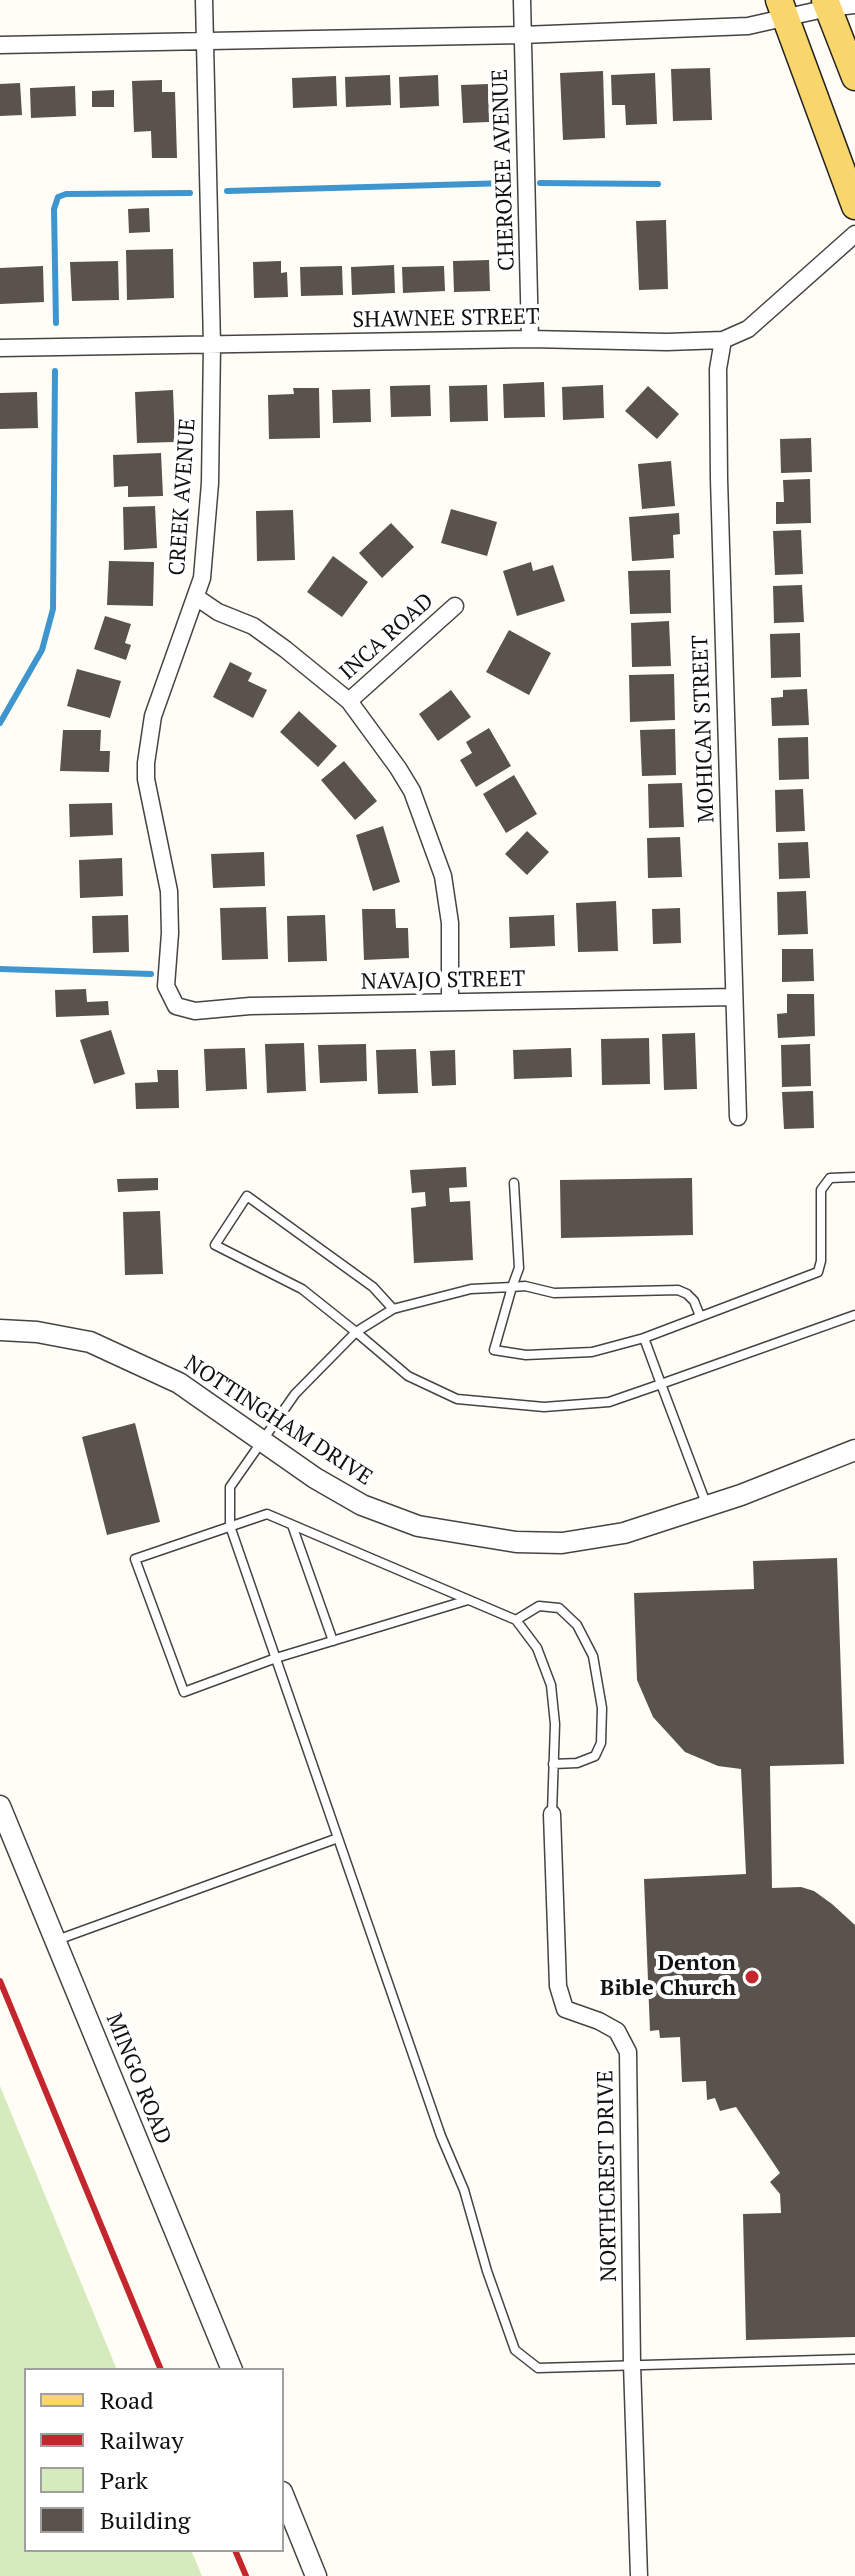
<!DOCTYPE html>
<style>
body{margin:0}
#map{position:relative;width:855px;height:2576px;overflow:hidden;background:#fffdf5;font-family:"PT Serif",serif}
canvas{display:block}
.legend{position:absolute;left:24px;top:2368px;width:260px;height:184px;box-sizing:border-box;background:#fff;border:2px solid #a0a0a0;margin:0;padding:10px 14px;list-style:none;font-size:24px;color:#111}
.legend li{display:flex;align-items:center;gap:16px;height:40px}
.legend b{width:40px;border:2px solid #a0a0a0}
</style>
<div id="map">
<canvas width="855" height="2576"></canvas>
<ul class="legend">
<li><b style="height:10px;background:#f9d66b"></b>Road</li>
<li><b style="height:10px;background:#c4262e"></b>Railway</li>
<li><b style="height:22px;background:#d5ebbd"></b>Park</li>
<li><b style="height:22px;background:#5a524d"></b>Building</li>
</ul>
</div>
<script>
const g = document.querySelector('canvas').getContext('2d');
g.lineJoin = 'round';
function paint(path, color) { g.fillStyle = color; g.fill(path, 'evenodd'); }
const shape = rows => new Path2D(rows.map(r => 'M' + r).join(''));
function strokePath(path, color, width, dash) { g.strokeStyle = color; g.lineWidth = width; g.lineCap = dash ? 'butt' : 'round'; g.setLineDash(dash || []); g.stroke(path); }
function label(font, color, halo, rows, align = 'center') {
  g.font = font + ' "PT Serif",serif'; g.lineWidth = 8; g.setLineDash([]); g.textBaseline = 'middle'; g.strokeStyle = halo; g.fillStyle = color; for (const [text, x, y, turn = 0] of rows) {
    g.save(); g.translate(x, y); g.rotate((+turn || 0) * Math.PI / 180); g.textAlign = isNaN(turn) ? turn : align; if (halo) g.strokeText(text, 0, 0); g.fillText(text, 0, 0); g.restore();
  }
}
paint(shape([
 [0,2086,117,2370,26,2370,26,2550,191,2550,202,2576,0,2576]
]), '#d5ebbd');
strokePath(shape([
 [540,183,658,184],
 [227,191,508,183],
 [56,323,54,209,58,197,66,194,190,193],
 [0,723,42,650,53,609,55,371],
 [0,969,151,974]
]), '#3f96cf', 6);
paint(shape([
 [710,68,712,120,673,121,671,69],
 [603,71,605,138,563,140,560,73],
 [655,73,657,124,626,125,625,105,612,105,611,75],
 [390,75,391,105,346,107,345,77],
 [438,75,439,106,400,108,399,77],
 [336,76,337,106,293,108,292,78],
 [162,80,162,92,175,92,177,158,152,158,151,131,134,132,132,81],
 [20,83,22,115,0,116,0,84],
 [488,84,489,122,463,123,461,85],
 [75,86,76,116,31,118,30,88],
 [114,90,114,107,92,107,92,91],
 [149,208,150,232,129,233,128,209],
 [666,220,668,289,639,290,636,221],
 [173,249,174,298,127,300,126,250],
 [489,260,490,291,454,292,453,261],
 [118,261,119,300,72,301,70,262],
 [281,261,281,273,287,272,288,297,254,298,253,262],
 [394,265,395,293,352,295,351,267],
 [43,266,44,302,0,304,0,268],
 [342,266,343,295,301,296,300,267],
 [444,266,445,291,403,293,402,267],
 [544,382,545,417,504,418,503,384],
 [430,385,431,416,391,417,390,386],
 [487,385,488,421,450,422,449,386],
 [603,385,604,418,563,420,562,387],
 [648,386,679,414,657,439,625,411],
 [293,388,319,388,320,438,269,439,268,395,294,394],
 [370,389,371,422,333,423,332,390],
 [173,390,175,442,137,443,135,392],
 [37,392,38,428,0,429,0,393],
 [811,438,812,472,781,473,780,439],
 [161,453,163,496,128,497,128,486,114,487,113,455],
 [671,461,675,506,642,509,638,464],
 [810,479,811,523,776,524,776,502,784,502,783,480],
 [155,506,157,548,124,550,123,507],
 [451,509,497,522,487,556,441,543],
 [293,510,295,560,257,561,256,511],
 [679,513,680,534,673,535,674,558,632,561,629,517],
 [391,523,414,547,382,578,359,553],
 [801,530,803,574,775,575,773,531],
 [333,556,368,582,342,617,307,592],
 [109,561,154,562,153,606,107,605],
 [531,562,533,571,553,565,565,601,517,616,503,571],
 [670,570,671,613,630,614,628,571],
 [802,585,804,622,774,623,773,586],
 [105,616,131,624,125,643,131,645,126,660,94,649],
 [669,621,671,666,632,667,631,623],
 [509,630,551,653,529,695,486,672],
 [800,633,801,677,771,678,770,634],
 [230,662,252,673,248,681,267,690,253,718,213,697],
 [77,669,121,681,110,718,67,706],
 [674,674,675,720,630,722,629,675],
 [807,689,809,725,772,726,771,698,783,697,783,690],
 [451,690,471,717,438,741,419,714],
 [299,711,337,746,318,767,280,732],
 [489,728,511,766,476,787,460,760,472,753,466,742],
 [675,729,676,775,642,776,640,730],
 [63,730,101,730,100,751,110,751,109,772,60,771],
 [808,737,809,779,779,780,778,738],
 [344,761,377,801,355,820,321,780],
 [514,775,537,814,506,833,483,794],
 [682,783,684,827,649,828,648,784],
 [803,789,805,831,776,832,775,790],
 [112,803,113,835,70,837,69,804],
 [383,826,400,882,373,891,356,835],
 [527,831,549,852,527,875,505,854],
 [680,837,682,877,648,878,647,838],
 [808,842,810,878,779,879,778,843],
 [264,852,265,886,213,888,211,854],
 [122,858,123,896,80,898,79,860],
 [806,891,808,934,778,935,777,892],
 [616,901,618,951,578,952,576,903],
 [266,907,268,959,222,960,220,908],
 [680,908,681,943,653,944,652,909],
 [362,909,395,909,396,928,408,928,409,958,364,960],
 [128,915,129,952,93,953,92,916],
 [325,915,327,961,288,962,287,916],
 [554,915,555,946,510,948,509,917],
 [782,949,813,949,814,981,782,982],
 [86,989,87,1002,108,1001,109,1015,56,1017,55,990],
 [787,994,814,994,815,1036,778,1038,777,1014,787,1013],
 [111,1030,125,1074,94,1084,80,1040],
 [695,1033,697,1089,664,1090,662,1034],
 [649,1038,650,1084,602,1085,601,1039],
 [304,1043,306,1091,267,1093,265,1044],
 [366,1044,367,1081,320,1083,318,1045],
 [810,1044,811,1086,782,1087,781,1045],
 [245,1048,247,1089,206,1091,204,1049],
 [571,1048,572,1077,514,1079,513,1050],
 [416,1049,418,1093,378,1094,376,1050],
 [455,1050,456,1085,432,1086,430,1051],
 [157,1070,178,1070,179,1108,136,1109,135,1083,158,1082],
 [813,1091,814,1128,784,1129,782,1092],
 [466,1167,467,1187,449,1188,450,1202,470,1201,473,1260,414,1263,411,1208,426,1206,425,1192,412,1193,410,1170],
 [158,1178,158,1190,118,1192,117,1179],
 [692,1178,693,1235,561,1238,560,1180],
 [160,1211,163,1274,125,1275,123,1212],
 [135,1423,160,1522,107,1535,82,1437],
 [837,1558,844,1764,770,1766,772,1888,801,1887,814,1891,832,1904,855,1925,855,2337,746,2340,743,2214,781,2213,780,2194,770,2182,780,2173,736,2107,720,2111,715,2098,707,2100,706,2081,682,2082,680,2037,660,2038,659,2030,650,2031,644,1879,746,1874,741,1769,718,1766,685,1752,653,1717,637,1680,634,1593,754,1589,753,1561]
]), '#5a524d');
const service = shape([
 [393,1309,356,1332,302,1289,215,1245,247,1196,373,1287,393,1309,471,1289,512,1287,519,1268,514,1183],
 [700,1316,694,1301,687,1294,678,1290,554,1293,525,1286,512,1287,494,1350,526,1355,592,1352,644,1338,661,1384,855,1315],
 [644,1338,818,1272,821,1261,821,1190,830,1178,855,1177],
 [292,1525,333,1641],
 [468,1600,276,1658,184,1692,135,1559,267,1514,516,1620,537,1648,551,1685,555,1724,552,1813],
 [516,1620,539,1606,559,1608,577,1625,593,1656,602,1708,601,1743,595,1756,577,1763,553,1764],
 [338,1838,441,2136,464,2190,487,2271,515,2350,538,2368,855,2359],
 [57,1940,338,1838,230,1526,230,1487,295,1394,356,1332,408,1376,457,1399,544,1407,609,1402,661,1384,707,1506]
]);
const minor = shape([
 [204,0,212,345,210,483,202,578,153,716,146,763,146,779,169,891,170,933,166,986,176,1006,195,1011,250,1006,734,997],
 [522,0,530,339],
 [0,45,522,35,748,26,828,8,855,5],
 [723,340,718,369,719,479,738,1117],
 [0,348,530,339,667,342,723,340,748,329,855,234],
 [196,597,218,612,253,626,285,649,349,701,398,768,412,791,443,876,450,923,450,1002],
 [349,701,455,606],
 [552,1814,558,1986,565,2009,599,2021,617,2031,628,2052,632,2364,639,2576]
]);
const tertiary = shape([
 [0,1330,37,1332,90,1342,179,1383,315,1478,362,1505,418,1526,516,1542,562,1543,624,1533,741,1495,855,1450],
 [0,1806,232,2370],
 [282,2492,316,2576]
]);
const primary = shape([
 [779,0,855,206],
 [825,0,855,77]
]);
strokePath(service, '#444', 11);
strokePath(minor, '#444', 19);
strokePath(tertiary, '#444', 23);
strokePath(primary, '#222', 29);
strokePath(service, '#fff', 8);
strokePath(minor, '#fff', 16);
strokePath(tertiary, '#fff', 20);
strokePath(primary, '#f9d66b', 26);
strokePath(shape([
 [0,1981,161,2370],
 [235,2550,246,2576]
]), '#c4262e', 6);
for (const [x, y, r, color] of [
 [752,1977,8,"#c4262e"]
]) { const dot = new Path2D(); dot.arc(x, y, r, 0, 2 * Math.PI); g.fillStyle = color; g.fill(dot); strokePath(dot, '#fff', 3); }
label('22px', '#111', '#fff', [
 ["CHEROKEE AVENUE",504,170,-92],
 ["SHAWNEE STREET",446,319,-1],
 ["CREEK AVENUE",183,497,-86],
 ["INCA ROAD",387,637,-42],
 ["MOHICAN STREET",704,729,-92],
 ["NAVAJO STREET",443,981,-1],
 ["NOTTINGHAM DRIVE",278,1421,33],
 ["MINGO ROAD",138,2079,68],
 ["NORTHCREST DRIVE",608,2176,-91]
]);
label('bold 22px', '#111', '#fff', [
 ["Denton",736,1964],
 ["Bible Church",736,1989]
], 'right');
</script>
